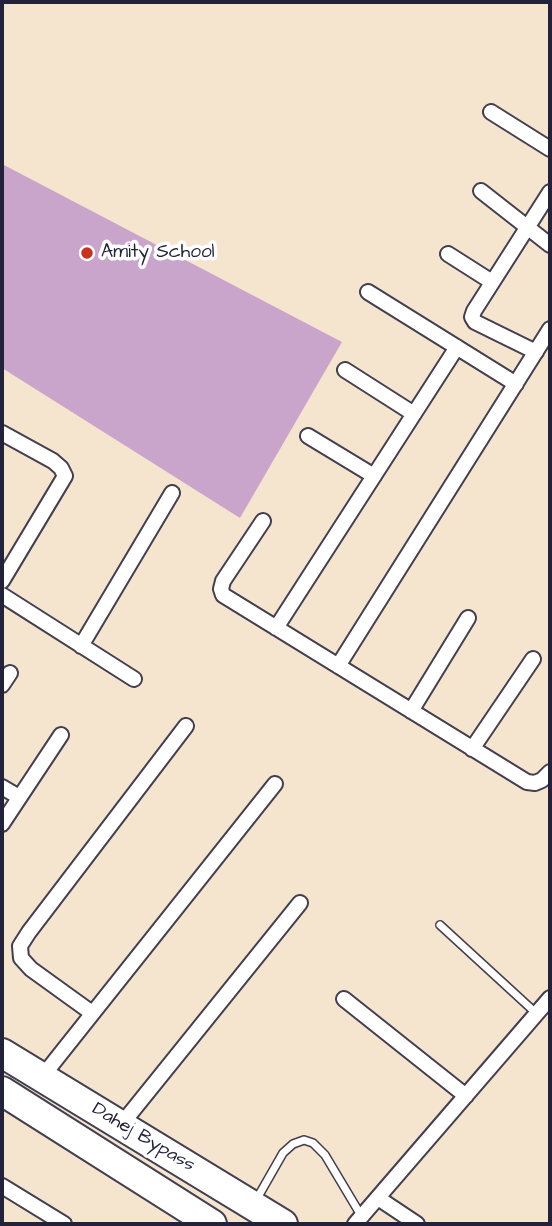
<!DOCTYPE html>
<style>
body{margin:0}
#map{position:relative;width:552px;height:1226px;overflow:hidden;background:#f6e5ce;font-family:"Architects Daughter",sans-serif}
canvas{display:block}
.frame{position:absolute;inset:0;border:4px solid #22223b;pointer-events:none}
</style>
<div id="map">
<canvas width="552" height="1226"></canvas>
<div class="frame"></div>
</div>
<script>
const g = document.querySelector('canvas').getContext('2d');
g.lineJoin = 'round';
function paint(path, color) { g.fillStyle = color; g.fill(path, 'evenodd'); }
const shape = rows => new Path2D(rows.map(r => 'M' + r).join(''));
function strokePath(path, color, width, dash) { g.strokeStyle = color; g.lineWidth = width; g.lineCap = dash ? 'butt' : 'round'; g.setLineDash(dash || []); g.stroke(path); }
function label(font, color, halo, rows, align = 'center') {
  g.font = font + ' "Architects Daughter",sans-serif'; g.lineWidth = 7; g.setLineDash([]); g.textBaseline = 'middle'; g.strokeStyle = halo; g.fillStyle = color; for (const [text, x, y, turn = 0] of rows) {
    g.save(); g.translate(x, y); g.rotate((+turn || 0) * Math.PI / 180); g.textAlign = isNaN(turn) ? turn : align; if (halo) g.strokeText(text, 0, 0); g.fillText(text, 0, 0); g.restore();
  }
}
paint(shape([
 [2,164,342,342,240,518,2,368]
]), '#caa5cb');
const lane = shape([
 [440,925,537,1014],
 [255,1202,283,1153,293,1144,304,1140,313,1143,325,1155,362,1217]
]);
const street = shape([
 [491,112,550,149],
 [481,191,550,245],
 [448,254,492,282],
 [368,292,516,384],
 [536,352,475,322,472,317,474,311,550,192],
 [345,370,414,414],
 [2,433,53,461,61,468,65,476,2,581],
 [308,436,374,476],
 [263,521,223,581,221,589,223,595,527,782,535,783,542,780,550,772],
 [2,595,134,679],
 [276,628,457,347],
 [81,646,172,493],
 [338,666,550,329],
 [2,685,10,673],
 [411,711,468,618],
 [472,749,533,659],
 [2,787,19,797],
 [2,824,61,735],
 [344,999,466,1096],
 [92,1013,31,969,21,958,20,946,29,932,186,726],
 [42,1077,275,784],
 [121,1125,300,903],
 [2,1186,64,1224],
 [378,1198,417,1224],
 [355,1224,550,998]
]);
const highway = shape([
 [2,1053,283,1224],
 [2,1091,212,1224]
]);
strokePath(lane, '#423f51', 10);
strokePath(street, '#423f51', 18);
strokePath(highway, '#423f51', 32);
strokePath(lane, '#fff', 7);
strokePath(street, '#fff', 14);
strokePath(highway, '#fff', 28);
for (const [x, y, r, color] of [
 [87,253,7,"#c8321e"]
]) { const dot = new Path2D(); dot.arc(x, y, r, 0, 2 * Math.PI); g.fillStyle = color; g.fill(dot); strokePath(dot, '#fff', 2.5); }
label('19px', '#22223b', '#fff', [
 ["Amity School",101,253]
], 'left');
label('19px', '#22223b', '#fff', [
 ["Dahej Bypass",143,1138,31]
]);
</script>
